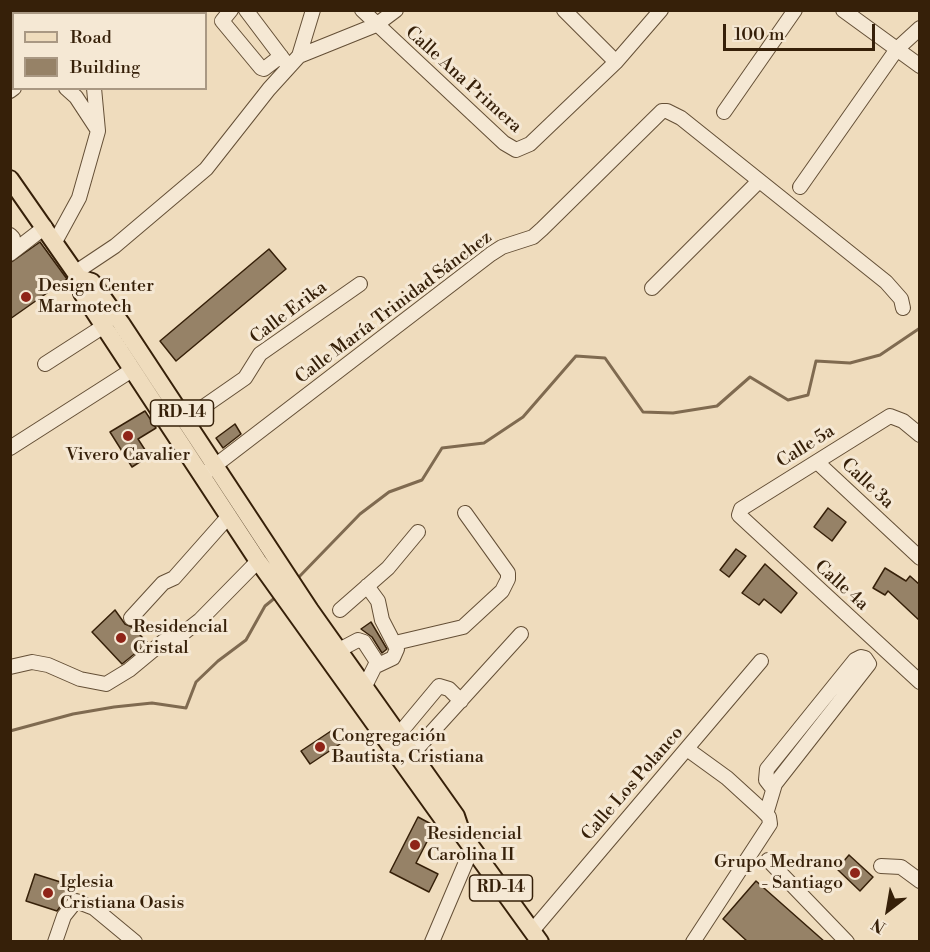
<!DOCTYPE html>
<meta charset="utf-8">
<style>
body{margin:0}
#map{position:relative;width:930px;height:952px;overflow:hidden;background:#efdcbd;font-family:"Libre Bodoni",serif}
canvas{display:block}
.frame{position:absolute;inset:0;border:12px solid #362009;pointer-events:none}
.legend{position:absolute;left:12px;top:12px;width:195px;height:78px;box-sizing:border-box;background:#f5e8d4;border:2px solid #a99883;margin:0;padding:8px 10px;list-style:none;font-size:18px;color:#362009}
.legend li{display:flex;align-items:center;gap:12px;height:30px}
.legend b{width:30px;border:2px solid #a99883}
.north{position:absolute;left:858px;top:880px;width:60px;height:60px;-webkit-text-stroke:4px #f5e8d4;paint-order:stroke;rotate:211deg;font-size:16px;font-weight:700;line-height:24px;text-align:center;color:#362009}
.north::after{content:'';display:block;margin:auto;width:21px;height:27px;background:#362009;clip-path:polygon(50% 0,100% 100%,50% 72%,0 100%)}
.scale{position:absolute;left:723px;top:24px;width:152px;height:27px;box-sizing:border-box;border:3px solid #362009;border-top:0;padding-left:8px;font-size:18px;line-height:21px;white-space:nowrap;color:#362009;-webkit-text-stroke:4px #f5e8d4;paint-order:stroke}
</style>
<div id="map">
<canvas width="930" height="952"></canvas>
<div class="frame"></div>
<ul class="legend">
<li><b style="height:8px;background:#efdcbd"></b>Road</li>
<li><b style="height:16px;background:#968267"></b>Building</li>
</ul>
<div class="north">N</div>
<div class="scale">100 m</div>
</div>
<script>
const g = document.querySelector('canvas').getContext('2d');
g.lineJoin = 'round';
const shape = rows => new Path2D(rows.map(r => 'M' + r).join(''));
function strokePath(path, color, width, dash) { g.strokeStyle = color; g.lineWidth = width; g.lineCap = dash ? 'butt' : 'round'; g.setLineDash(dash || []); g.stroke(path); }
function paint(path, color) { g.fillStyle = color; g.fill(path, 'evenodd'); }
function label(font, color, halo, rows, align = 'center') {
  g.font = font + ' "Libre Bodoni",serif'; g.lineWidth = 6; g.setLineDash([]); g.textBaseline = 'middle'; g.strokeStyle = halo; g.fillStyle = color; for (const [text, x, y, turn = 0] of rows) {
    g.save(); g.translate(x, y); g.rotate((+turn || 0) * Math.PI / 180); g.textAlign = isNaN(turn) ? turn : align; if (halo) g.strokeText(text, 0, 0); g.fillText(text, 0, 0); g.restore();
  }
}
strokePath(shape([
 [297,579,360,514,389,492,422,480,442,448,484,443,523,417,576,356,605,358,643,412,673,413,717,406,750,377,788,400,808,395,816,361,850,363,880,355,920,328],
 [10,731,73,714,114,707,152,703,186,708,196,682,218,661,246,640,265,606,276,597]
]), '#7f6a50', 3);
const building = shape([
 [40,242,67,279,10,319,10,263,40,242],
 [269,249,286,269,176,361,160,341,269,249],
 [145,411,156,428,138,439,149,456,132,467,110,432,145,411],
 [235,424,241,434,223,448,216,438,235,424],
 [828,508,846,522,832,541,814,527,828,508],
 [736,549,746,556,729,577,720,570,736,549],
 [765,564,797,593,781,613,764,599,759,605,742,593,765,564],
 [885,568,906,581,910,576,920,585,920,621,888,591,885,595,873,588,885,568],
 [115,610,125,624,132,627,148,643,122,664,92,632,115,610],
 [371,622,387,649,382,653,372,637,361,629,371,622],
 [331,731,340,744,310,764,301,751,331,731],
 [418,817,435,826,416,863,438,874,429,892,390,872,418,817],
 [849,855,873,877,860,891,837,869,849,855],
 [35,874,70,885,65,900,57,911,26,901,35,874],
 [756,881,825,942,748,942,723,919,756,881]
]);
paint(building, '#968267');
strokePath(building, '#362009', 1.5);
const minor = shape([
 [84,10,85,14],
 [231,10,222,21,261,68,264,69,281,56],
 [246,10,286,63],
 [362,10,504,143,516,150,530,144,616,62,661,10],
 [564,10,616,62],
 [843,10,920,66],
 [299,56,313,10],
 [66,88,76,97,97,129],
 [10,91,14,88],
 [724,112,795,10],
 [800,187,897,49,920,28],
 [10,235,13,238],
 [55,242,79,198,98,131,94,88],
 [10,254,45,227],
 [76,272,115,246,206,169,269,89,299,56,376,25,396,10],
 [652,288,759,181],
 [45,364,104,326],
 [186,419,245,378,260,354,360,284],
 [920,435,903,421,890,416,741,509,739,515,920,682],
 [10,448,132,370],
 [817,462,920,558],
 [208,471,491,254,502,247,533,237,542,229,662,111,667,111,681,118,886,282,901,299,903,308],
 [367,586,378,601,382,620,397,649,393,658,376,666],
 [340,610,388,568,418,532],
 [131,618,163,583,174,578,228,517],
 [395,643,463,627,502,591,508,579,508,573,465,513],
 [339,650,358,640,364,642,377,662,365,686],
 [10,667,32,662,48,665,80,679,106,684,129,670,164,641,181,635,200,620,258,561],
 [399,734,439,686,449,689,461,701],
 [687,749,727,778,761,809,769,817,770,824,693,942],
 [412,754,521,634],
 [766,814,775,784,869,664,865,658,861,657,855,660,767,769,766,780,773,789],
 [768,860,847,942],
 [881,866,901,867,920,881],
 [532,931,761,661],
 [55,942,64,916,76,901,94,908,135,942],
 [432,942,472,848]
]);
const major = shape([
 [10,179,79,278,82,293,258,561,445,822,462,834],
 [79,278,92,282,121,323,310,610,456,816,462,834,540,942]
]);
strokePath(minor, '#644f36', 16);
strokePath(major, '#362009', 20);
strokePath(minor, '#f5e8d4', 14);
strokePath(major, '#efdcbd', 16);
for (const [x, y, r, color] of [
 [26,297,6,"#8f2418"],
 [128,436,6,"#8f2418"],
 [121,638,6,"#8f2418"],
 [320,747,6,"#8f2418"],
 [415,845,6,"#8f2418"],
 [855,873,6,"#8f2418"],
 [48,893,6,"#8f2418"]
]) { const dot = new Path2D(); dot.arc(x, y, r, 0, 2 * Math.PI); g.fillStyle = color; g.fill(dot); strokePath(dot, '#f5e8d4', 2); }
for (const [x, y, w] of [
 [182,413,63],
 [501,888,63]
]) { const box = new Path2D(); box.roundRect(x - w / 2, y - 13, w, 26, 4.5); g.fillStyle = '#f5e8d4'; g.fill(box); strokePath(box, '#362009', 1.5); }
label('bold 16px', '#362009', null, [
 ["RD-14",182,413],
 ["RD-14",501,888]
]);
label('18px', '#362009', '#f5e8d4', [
 ["Calle Ana Primera",463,80,42],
 ["Calle María Trinidad Sánchez",394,308,-37],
 ["Calle Erika",289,313,-37],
 ["Calle 5a",806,447,-32],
 ["Calle 3a",867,484,43],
 ["Calle 4a",841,586,42],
 ["Calle Los Polanco",633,784,-49]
]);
label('18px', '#362009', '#f5e8d4', [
 ["Design Center",38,287],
 ["Marmotech",38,308],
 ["Vivero Cavalier",128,456,"center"],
 ["Residencial",133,628],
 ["Cristal",133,649],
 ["Congregación",332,737],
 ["Bautista, Cristiana",332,758],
 ["Residencial",427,835],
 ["Carolina II",427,856],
 ["Grupo Medrano",843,863,"right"],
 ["- Santiago",843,884,"right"],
 ["Iglesia",60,883],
 ["Cristiana Oasis",60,904]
], 'left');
</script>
